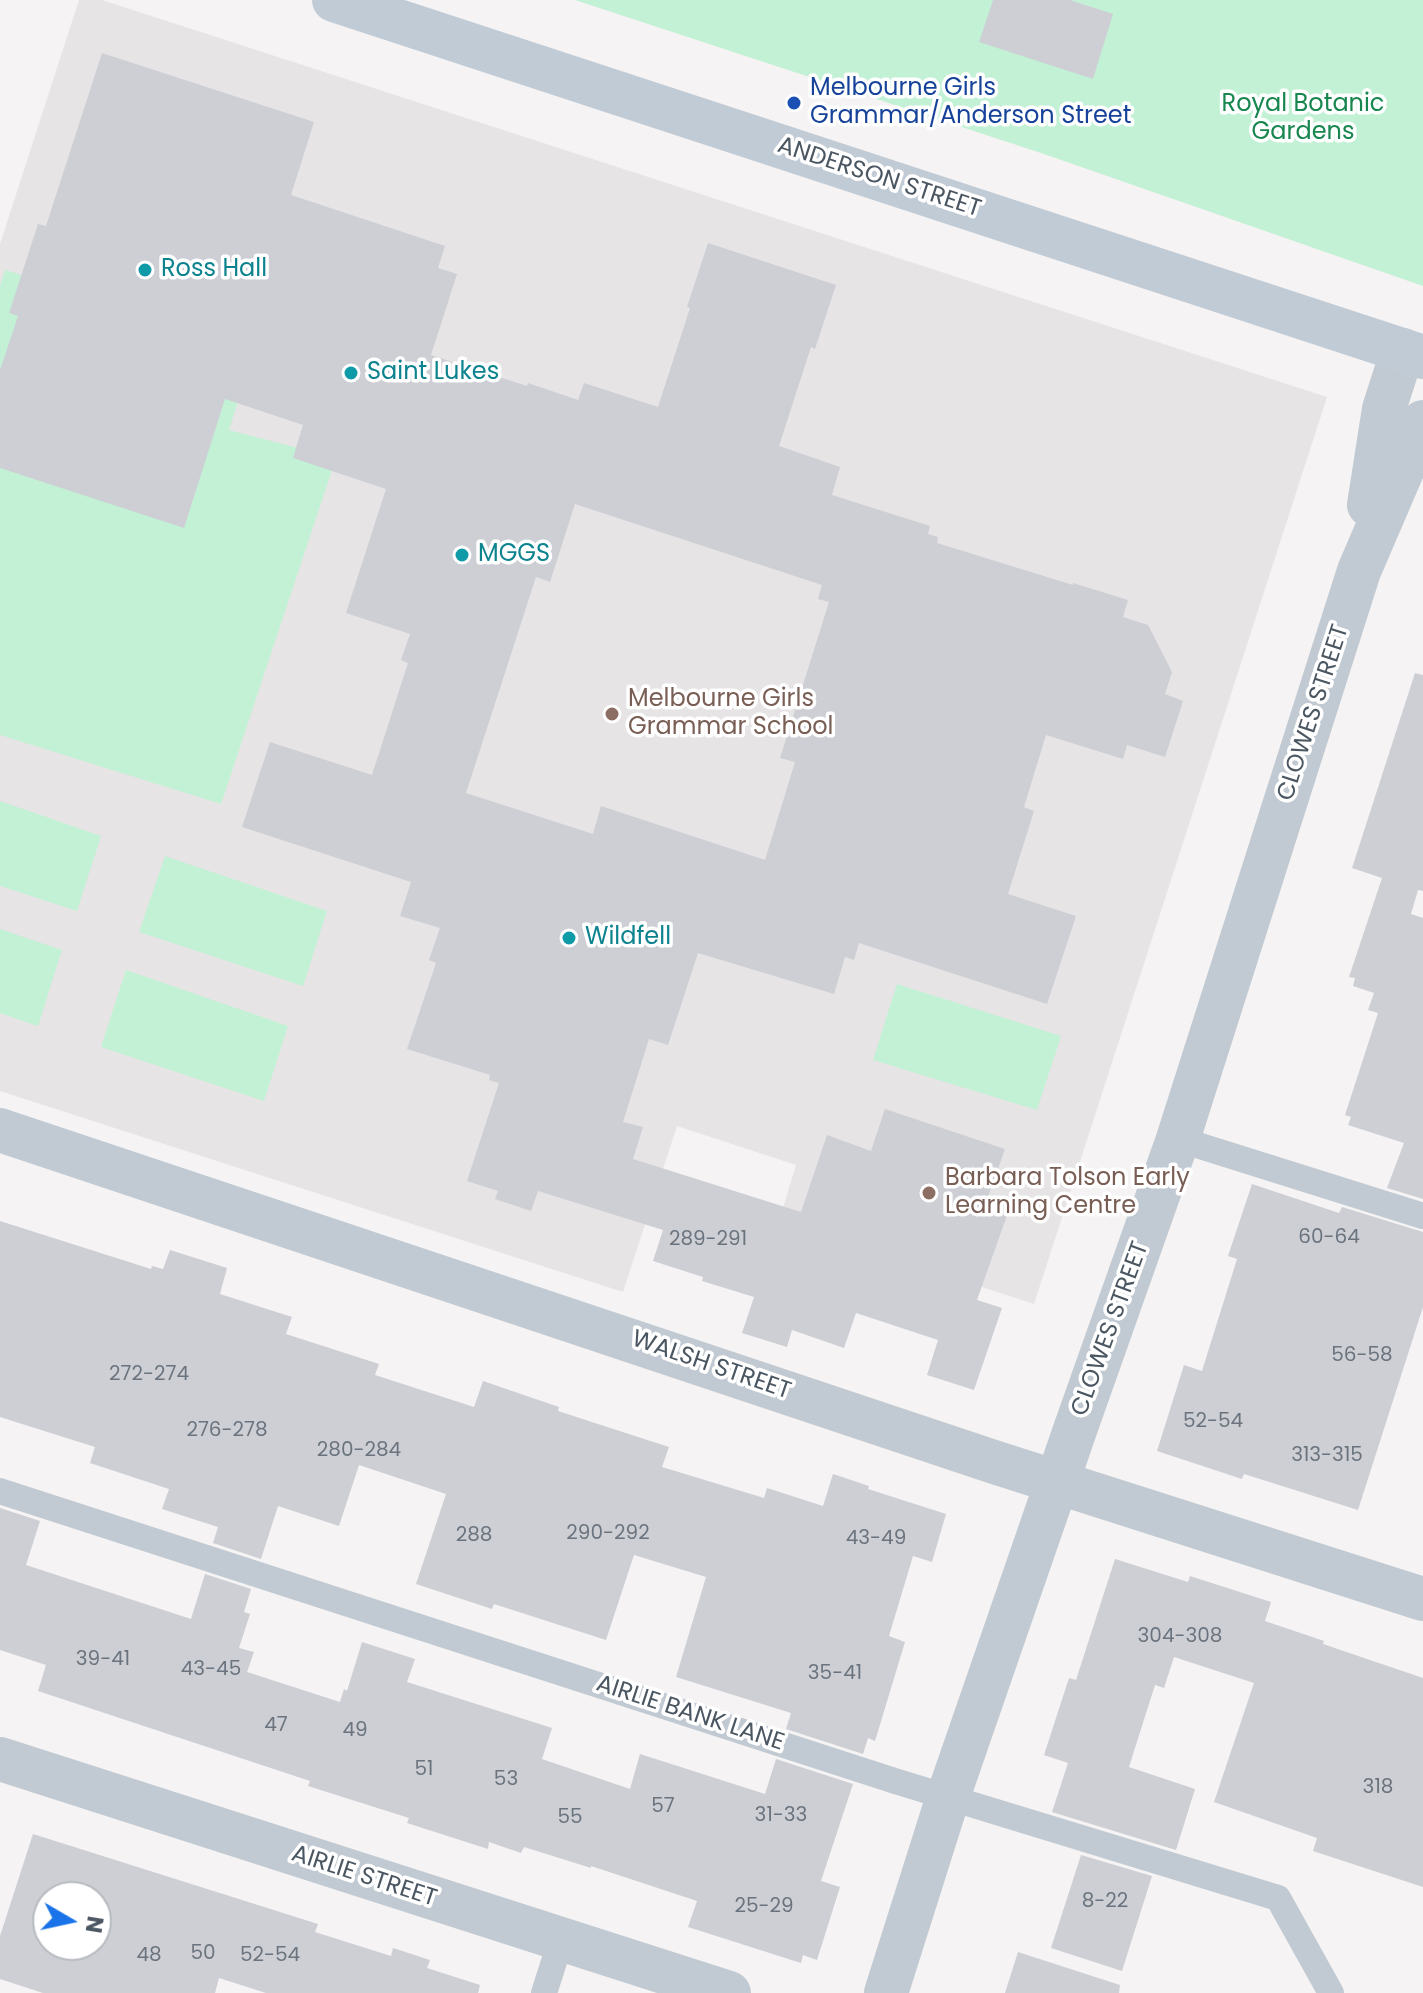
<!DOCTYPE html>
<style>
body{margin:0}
#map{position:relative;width:1423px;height:1993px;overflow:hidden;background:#f5f3f3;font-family:Poppins,sans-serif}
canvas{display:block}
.north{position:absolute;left:32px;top:1881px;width:80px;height:80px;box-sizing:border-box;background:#fff;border:2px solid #b7bbc0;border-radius:50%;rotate:99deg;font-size:22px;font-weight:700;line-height:32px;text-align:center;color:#4a5661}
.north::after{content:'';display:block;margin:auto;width:28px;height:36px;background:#1a73e8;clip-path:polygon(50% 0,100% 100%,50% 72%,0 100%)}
</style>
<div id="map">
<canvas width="1423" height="1993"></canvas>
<div class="north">N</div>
</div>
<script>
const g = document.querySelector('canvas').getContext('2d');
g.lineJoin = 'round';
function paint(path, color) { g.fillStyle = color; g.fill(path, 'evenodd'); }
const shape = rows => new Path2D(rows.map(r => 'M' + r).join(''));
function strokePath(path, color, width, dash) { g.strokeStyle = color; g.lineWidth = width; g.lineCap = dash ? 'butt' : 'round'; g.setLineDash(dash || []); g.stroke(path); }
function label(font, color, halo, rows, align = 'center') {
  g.font = font + ' Poppins,sans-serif'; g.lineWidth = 7; g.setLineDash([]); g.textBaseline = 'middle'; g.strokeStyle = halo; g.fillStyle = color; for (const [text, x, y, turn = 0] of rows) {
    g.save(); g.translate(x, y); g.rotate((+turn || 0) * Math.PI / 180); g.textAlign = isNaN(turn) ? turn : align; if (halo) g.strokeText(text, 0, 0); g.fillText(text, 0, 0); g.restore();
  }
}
paint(shape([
 [79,0,102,0,1327,397,1034,1304,779,1221,796,1165,677,1126,623,1292,0,1091,0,244]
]), '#e6e4e5');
paint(shape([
 [575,0,1423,0,1423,286,1044,154],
 [5,270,255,346,229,430,336,458,221,804,0,735,0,286],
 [0,801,101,836,77,911,0,886],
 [165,856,327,911,303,986,139,932],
 [0,929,62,950,38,1026,0,1013],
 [126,970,288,1026,264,1101,101,1047],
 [897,984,1061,1036,1037,1110,873,1060]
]), '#c3f1d5');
paint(shape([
 [993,0,1070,0,1113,14,1093,79,979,42],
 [102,53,314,122,291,195,445,246,438,268,457,274,431,355,527,386,528,383,578,400,584,383,658,407,690,308,687,307,708,243,836,285,815,349,811,347,779,446,840,467,832,495,930,526,928,534,938,537,937,543,1073,585,1073,583,1128,600,1123,617,1148,625,1172,672,1165,694,1183,701,1165,757,1127,745,1123,759,1046,735,1024,807,1034,811,1008,894,1076,916,1047,1004,859,943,854,960,845,957,834,994,698,953,668,1045,649,1039,623,1122,643,1127,633,1159,801,1212,827,1135,871,1151,885,1109,1005,1149,988,1197,1011,1204,977,1300,1002,1308,974,1390,927,1375,938,1340,856,1313,844,1348,792,1330,787,1347,742,1333,754,1297,702,1281,703,1277,653,1261,663,1230,538,1191,531,1211,495,1199,498,1191,467,1181,499,1083,489,1080,490,1075,407,1049,436,963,429,960,440,928,400,916,411,882,242,827,270,742,372,775,408,663,401,660,410,634,346,613,386,489,293,458,303,425,225,399,184,528,0,468,0,370,18,316,9,313,38,224,46,226],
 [575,504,822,585,818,599,829,602,780,758,795,762,765,860,601,806,593,834,466,793,536,577,550,582],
 [1415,673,1423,675,1423,891,1418,890,1411,914,1423,918,1423,1199,1387,1188,1404,1143,1348,1125,1351,1117,1345,1115,1378,1013,1368,1010,1374,993,1353,986,1355,978,1349,977,1382,878,1352,868],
 [1252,1184,1339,1213,1342,1207,1423,1232,1423,1307,1358,1510,1244,1474,1242,1479,1157,1451,1184,1365,1202,1371,1237,1259,1228,1256],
 [0,1221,151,1269,152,1266,163,1269,170,1250,227,1268,220,1294,292,1317,286,1334,379,1364,375,1375,474,1407,483,1381,559,1407,558,1411,669,1447,662,1467,764,1498,767,1488,823,1506,833,1474,869,1486,868,1489,946,1514,932,1562,913,1556,889,1636,905,1642,875,1741,868,1738,863,1754,786,1729,791,1713,676,1677,706,1577,634,1555,606,1640,494,1604,492,1609,416,1584,446,1494,359,1465,339,1526,278,1506,261,1559,213,1543,218,1527,162,1509,169,1489,90,1463,95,1447,0,1417],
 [0,1508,40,1521,26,1565,191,1619,205,1574,251,1589,244,1612,250,1614,239,1648,254,1652,247,1672,340,1702,344,1689,347,1691,362,1642,415,1659,407,1682,552,1728,542,1759,630,1789,640,1754,765,1794,776,1759,853,1784,821,1881,840,1887,817,1960,803,1955,801,1963,688,1927,697,1901,591,1866,591,1868,524,1847,521,1853,489,1842,488,1849,407,1823,409,1818,308,1786,310,1781,38,1691,46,1665,0,1650],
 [1115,1559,1188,1582,1190,1576,1271,1602,1265,1621,1324,1641,1323,1644,1423,1678,1423,1887,1313,1851,1317,1838,1214,1802,1254,1683,1174,1657,1164,1688,1155,1685,1129,1767,1195,1789,1176,1850,1052,1812,1068,1763,1044,1755,1069,1678,1076,1680],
 [33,1834,318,1924,315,1932,391,1956,393,1948,430,1960,427,1968,480,1985,478,1993,266,1993,219,1978,215,1993,43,1993,0,1979,0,1936],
 [48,1897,96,1897,96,1945,48,1945],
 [1081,1855,1152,1876,1122,1971,1051,1948],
 [1018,1952,1120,1985,1119,1993,1005,1993]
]), '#cdcfd5');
strokePath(shape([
 [1178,1139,1423,1216],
 [0,1491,895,1781,1278,1898,1331,1993],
 [544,1993,561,1940]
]), '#c1cad2', 26);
strokePath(shape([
 [1369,505,1384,409,1403,350],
 [0,1130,994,1462,1423,1599],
 [0,1759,729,1993],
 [886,1993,948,1797,1076,1427,1178,1139,1359,571,1423,422]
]), '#c1cad2', 44);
strokePath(shape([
 [334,0,1423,357]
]), '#c1cbd6', 44);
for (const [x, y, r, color] of [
 [794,103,8,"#1a4fb4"],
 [145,270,8,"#0f9aa8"],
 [351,373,8,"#0f9aa8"],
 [462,555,8,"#0f9aa8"],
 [612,714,8,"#8d6e63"],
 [569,938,8,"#0f9aa8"],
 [929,1193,8,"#8d6e63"]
]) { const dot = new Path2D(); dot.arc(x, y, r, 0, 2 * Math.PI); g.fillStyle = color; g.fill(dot); strokePath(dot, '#fff', 3); }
label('20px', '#6b747e', null, [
 ["60-64",1329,1238],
 ["289-291",708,1240],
 ["56-58",1362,1356],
 ["272-274",149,1375],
 ["52-54",1213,1422],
 ["276-278",227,1431],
 ["280-284",359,1451],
 ["313-315",1327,1456],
 ["290-292",608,1534],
 ["288",474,1536],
 ["43-49",876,1539],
 ["304-308",1180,1637],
 ["39-41",103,1660],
 ["43-45",211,1670],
 ["35-41",835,1674],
 ["47",276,1726],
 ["49",355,1731],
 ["51",424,1770],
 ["53",506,1780],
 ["318",1378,1788],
 ["57",663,1807],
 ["31-33",781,1816],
 ["55",570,1818],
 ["8-22",1105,1902],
 ["25-29",764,1907],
 ["50",203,1954],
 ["48",149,1956],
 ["52-54",270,1956]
]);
label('24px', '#164399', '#fff', [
 ["Melbourne Girls",810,89],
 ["Grammar/Anderson Street",810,117]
], 'left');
label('24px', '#17864f', '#fff', [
 ["Royal Botanic",1303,105],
 ["Gardens",1303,133]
]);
label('24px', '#4a5661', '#fff', [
 ["ANDERSON STREET",879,178,18],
 ["CLOWES STREET",1314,713,-72],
 ["CLOWES STREET",1111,1329,-70],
 ["WALSH STREET",711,1366,19],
 ["AIRLIE BANK LANE",690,1714,18],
 ["AIRLIE STREET",364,1877,18]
]);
label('24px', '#0d838f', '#fff', [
 ["Ross Hall",161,270],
 ["Saint Lukes",367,373],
 ["MGGS",478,555],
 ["Wildfell",585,938]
], 'left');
label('24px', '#785e54', '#fff', [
 ["Melbourne Girls",628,700],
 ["Grammar School",628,728],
 ["Barbara Tolson Early",945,1179],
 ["Learning Centre",945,1207]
], 'left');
</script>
